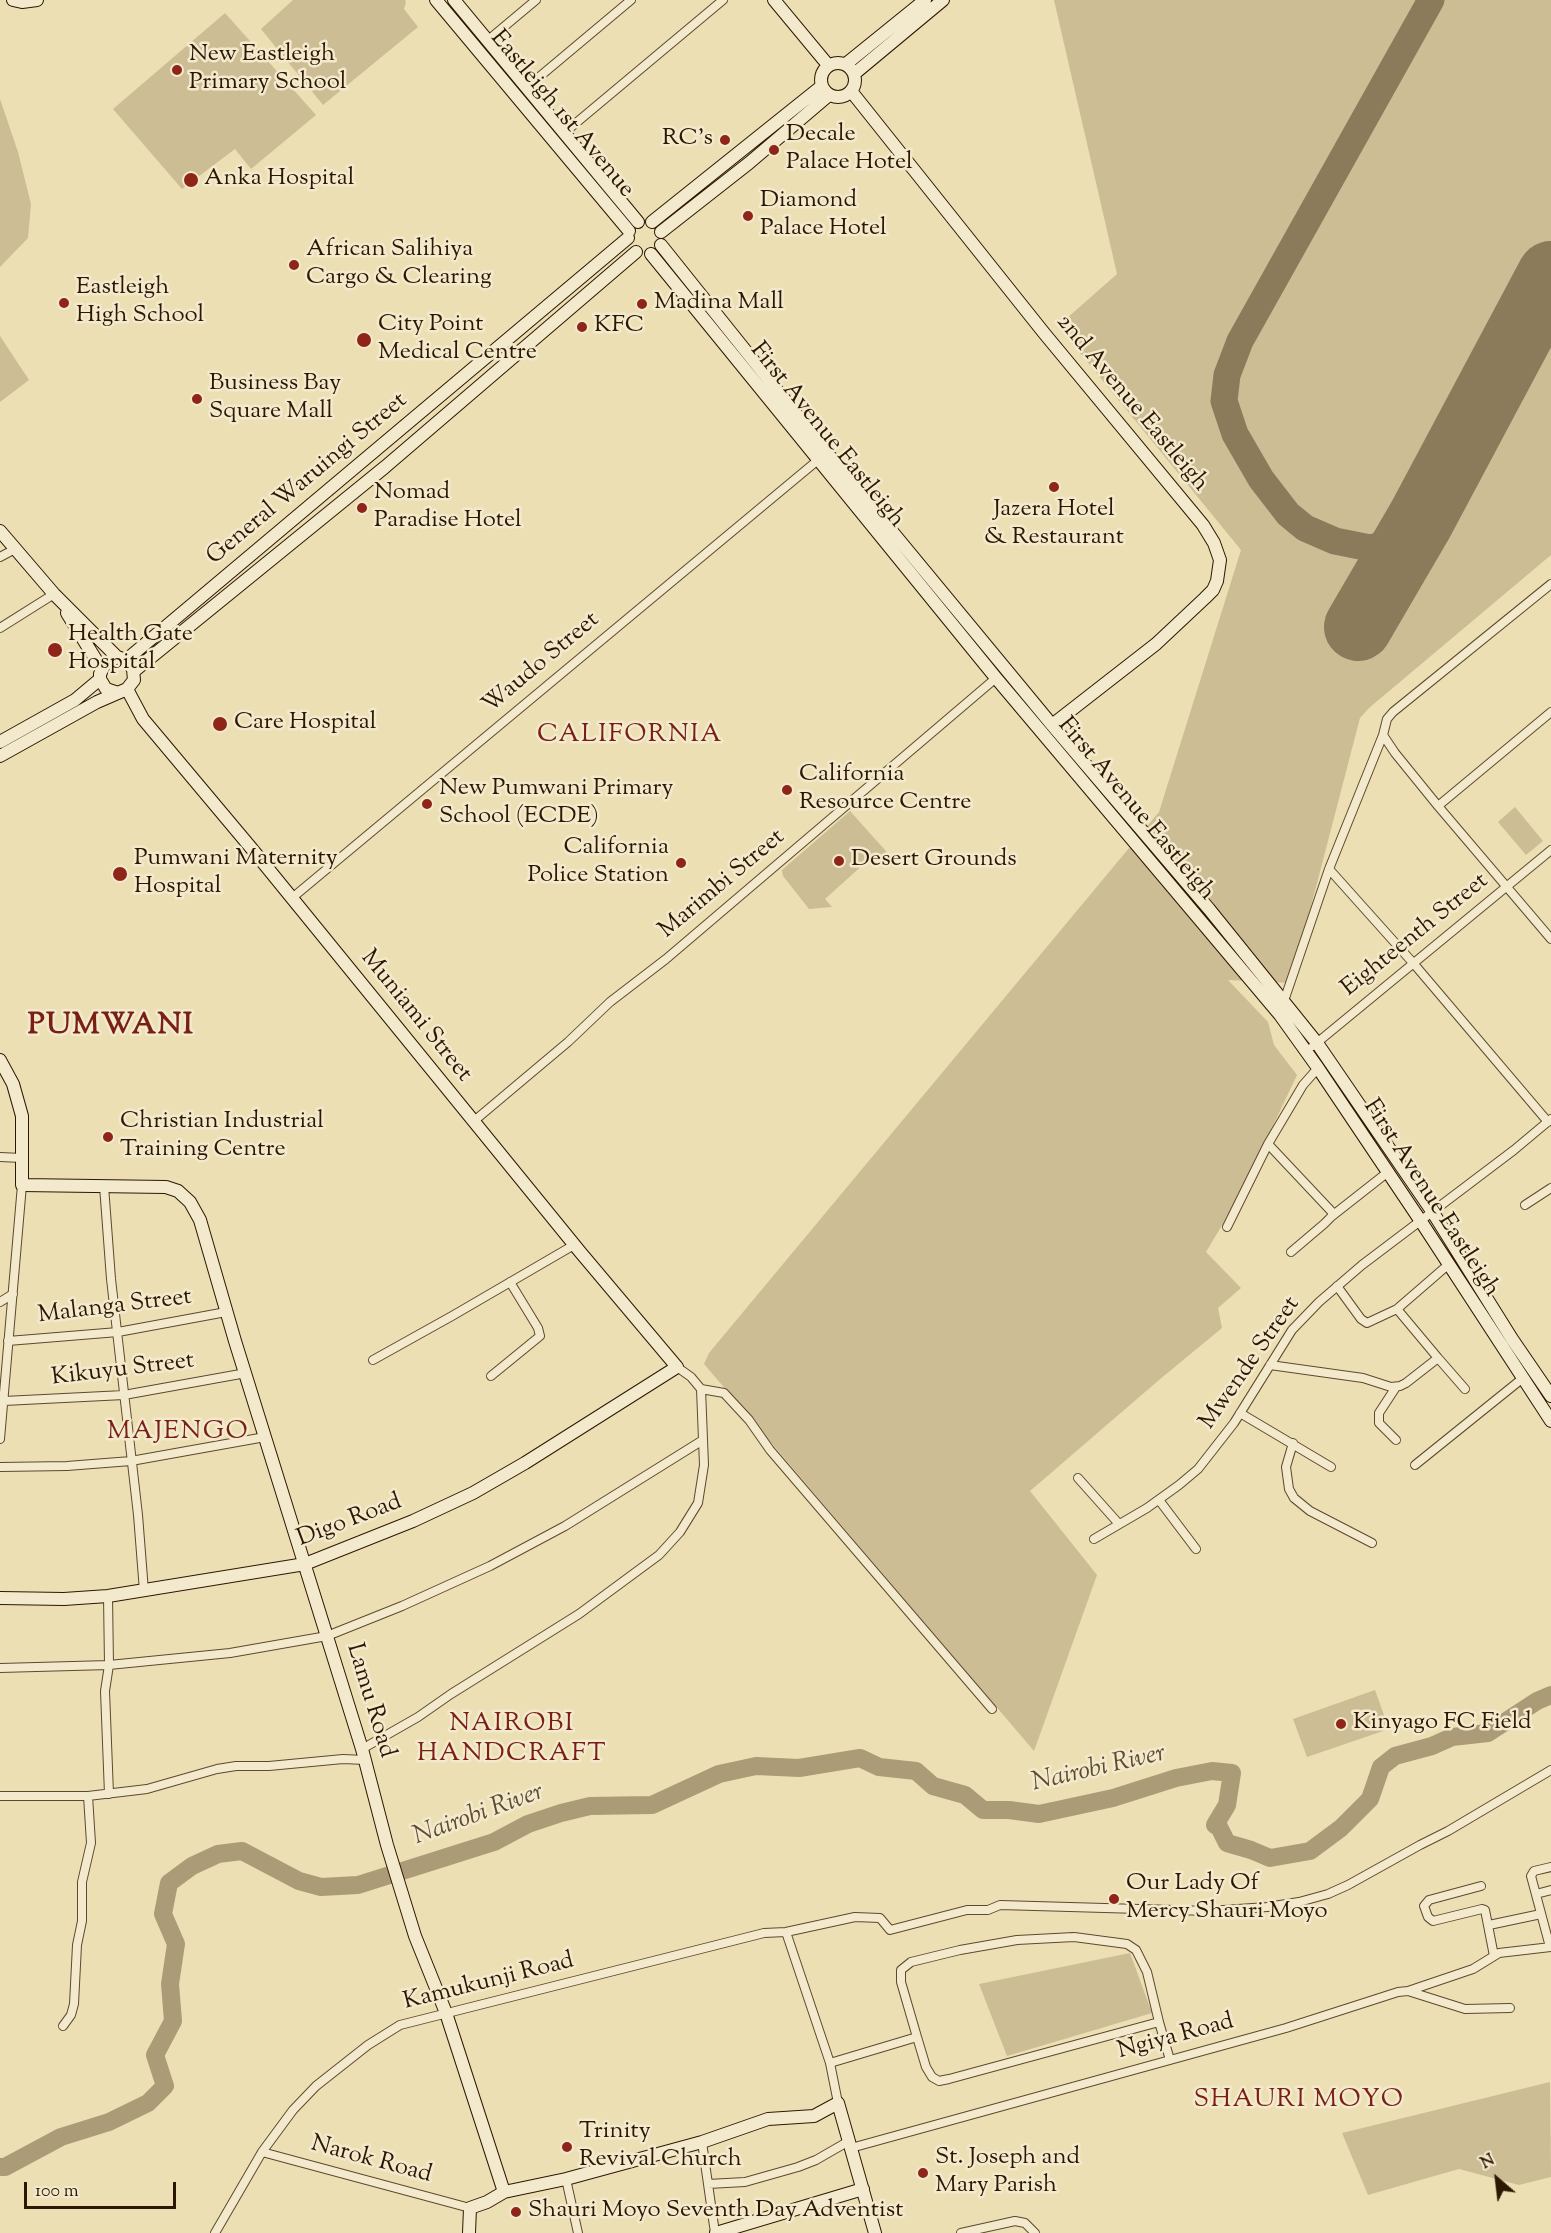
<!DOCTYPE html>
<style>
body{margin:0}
#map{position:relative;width:1551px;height:2233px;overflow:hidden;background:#ecdfb4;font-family:"Sorts Mill Goudy",serif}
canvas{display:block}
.north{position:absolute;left:1467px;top:2149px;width:60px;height:60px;-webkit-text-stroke:4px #f3eace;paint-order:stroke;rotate:332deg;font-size:16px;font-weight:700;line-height:24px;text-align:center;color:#2d1700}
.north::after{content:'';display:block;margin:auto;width:21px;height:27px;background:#2d1700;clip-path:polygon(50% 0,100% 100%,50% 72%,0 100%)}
.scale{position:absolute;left:24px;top:2182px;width:152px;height:27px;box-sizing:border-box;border:3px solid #2d1700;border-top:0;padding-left:8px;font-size:18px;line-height:21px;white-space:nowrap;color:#2d1700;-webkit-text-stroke:4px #f3eace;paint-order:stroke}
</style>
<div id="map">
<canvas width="1551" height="2233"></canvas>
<div class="north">N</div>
<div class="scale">100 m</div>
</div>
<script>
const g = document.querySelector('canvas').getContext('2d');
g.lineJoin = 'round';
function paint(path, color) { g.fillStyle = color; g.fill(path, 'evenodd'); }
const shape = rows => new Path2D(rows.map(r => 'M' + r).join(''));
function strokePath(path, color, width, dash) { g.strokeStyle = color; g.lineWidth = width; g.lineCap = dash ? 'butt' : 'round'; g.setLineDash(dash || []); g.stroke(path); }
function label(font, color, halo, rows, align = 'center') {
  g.font = font + ' "Sorts Mill Goudy",serif'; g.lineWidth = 5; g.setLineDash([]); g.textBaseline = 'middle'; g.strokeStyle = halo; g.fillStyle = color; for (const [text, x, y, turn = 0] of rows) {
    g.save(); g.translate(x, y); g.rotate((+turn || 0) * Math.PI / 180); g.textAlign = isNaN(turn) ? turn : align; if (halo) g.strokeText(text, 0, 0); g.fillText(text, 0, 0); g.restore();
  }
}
paint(shape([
 [293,0,405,0,406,2,404,9,418,27,323,105,261,29],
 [1054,0,1551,0,1551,555,1369,708,1360,718,1291,983,1228,980,1268,1022,1274,1045,1297,1075,1240,1195,1206,1252,1241,1288,1218,1308,1222,1328,1159,1380,1030,1491,1097,1575,1034,1751,704,1364,709,1353,1159,812,1241,550,1058,326,1117,274],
 [225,13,316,115,251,169,235,149,182,189,113,109],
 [0,99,18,152,31,204,28,238,0,267],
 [0,336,29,380,0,402],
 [1515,807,1543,841,1526,855,1498,822],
 [850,811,893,859,877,864,865,863,825,899,832,907,809,909,783,876,782,870],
 [1375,1690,1389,1729,1307,1757,1293,1719],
 [1130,1953,1152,2013,1007,2056,979,1984],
 [1550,2082,1551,2177,1519,2185,1459,2169,1368,2195,1342,2133]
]), '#ccbd95');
strokePath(shape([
 [0,2167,5,2167,61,2137,109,2122,148,2103,165,2086,155,2055,173,2021,170,1984,176,1944,163,1914,169,1883,192,1866,218,1854,242,1851,299,1881,321,1887,358,1885,494,1842,528,1824,561,1813,590,1806,652,1805,719,1774,756,1766,799,1768,860,1758,879,1767,916,1771,933,1786,965,1795,983,1810,1009,1810,1039,1814,1113,1798,1176,1778,1212,1771,1232,1773,1227,1805,1215,1825,1218,1825,1227,1843,1251,1850,1270,1858,1310,1851,1341,1828,1370,1799,1381,1767,1395,1756,1432,1746,1452,1737,1488,1733,1537,1701,1551,1695]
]), '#ab9b77', 18);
strokePath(shape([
 [1421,519,1411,529,1400,538,1390,543,1370,548,1335,541,1305,528,1288,514,1261,479,1235,434,1224,401,1227,375,1240,341,1431,0]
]), '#8c7b5a', 27);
strokePath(shape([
 [1358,627,1421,519,1551,275]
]), '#8c7b5a', 68);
const street = shape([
 [487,41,536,0],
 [526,88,631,0],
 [564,133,723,0],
 [0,557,15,549],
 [1551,584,1393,712,1387,719,1383,735,1395,753,1438,806,1551,939],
 [0,628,54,594],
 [1438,806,1551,712],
 [1329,869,1414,964,1548,1122],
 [292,898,818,460],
 [1284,1001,1329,869,1383,735],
 [1313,1046,1551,850],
 [474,1121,568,1042,610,1002,666,959,996,678],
 [0,1157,22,1158],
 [104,1186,111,1279,138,1515,144,1591],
 [1525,1205,1551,1188],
 [1332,1216,1388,1172],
 [1227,1227,1268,1144],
 [1291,1252,1324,1224,1332,1216,1332,1212,1268,1144,1303,1085,1318,1068],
 [1337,1286,1361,1319,1367,1323,1397,1309,1438,1358],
 [0,1302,13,1294],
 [1397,1309,1449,1264],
 [8,1341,118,1332,226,1312],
 [373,1360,452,1316,574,1245],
 [1270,1365,1363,1378,1391,1387,1400,1386,1406,1383,1438,1358,1465,1389],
 [491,1376,540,1336,538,1328,510,1282],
 [1396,1387,1379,1413,1379,1423,1396,1440],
 [701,1389,724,1393,749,1420,770,1450,992,1709],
 [4,1401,124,1395,246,1373],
 [1240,1413,1331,1467],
 [0,1439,22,1185],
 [1293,1443,1286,1467,1289,1489,1294,1498,1310,1511,1372,1543],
 [1415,1465,1523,1378],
 [0,1467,67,1466,131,1461,265,1437],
 [1078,1478,1119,1524],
 [1159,1500,1196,1549],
 [1094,1539,1147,1508,1179,1485,1198,1469,1234,1423,1292,1330,1319,1302,1362,1265,1514,1150,1551,1119],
 [108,1596,109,1665,105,1691,109,1794],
 [0,1668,109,1665,230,1653,327,1636,402,1606,490,1566,565,1526,703,1440],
 [362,1749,418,1717,451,1694,579,1614,659,1555,680,1532,698,1503,704,1465,701,1389,691,1377,677,1367],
 [0,1796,88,1796,147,1789,217,1769,236,1766,269,1766,343,1759,365,1760],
 [1481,1886,1429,1900,1424,1906,1428,1917,1433,1921,1482,1909,1485,1910,1494,1956],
 [1536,1894,1551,1890],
 [1489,1925,1541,1914],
 [786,1932,830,2063,838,2103],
 [1074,1937,1127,1944,1136,1950,1147,1972,1159,2022,949,2079,939,2081,932,2077,926,2067,917,2037,901,1982,901,1970,911,1962,960,1950,1017,1940,1074,1937],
 [1550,1947,1531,1876,1534,1871,1551,1867],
 [1408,1991,1473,1969,1499,1953,1551,1947],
 [1159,2022,1170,2060],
 [63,2026,71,2015,74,2004,77,1945,82,1921,82,1882,91,1843,88,1796],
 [830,2063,917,2037],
 [702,2142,715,2233],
 [851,2148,1286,2028,1398,1992,1408,1991,1465,2009,1510,2008],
 [262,2152,470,2208],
 [566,2179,578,2233],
 [708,2184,745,2182,798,2167,816,2160,849,2141],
 [215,2233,262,2152,293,2110,316,2086,368,2045,400,2025,764,1933,786,1932,855,1917,880,1918,890,1930,967,1910,988,1910,1000,1905,1209,1911,1267,1907,1299,1902,1328,1894,1348,1885,1420,1845,1448,1831,1551,1770],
 [961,2233,1015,2221,1025,2223,1035,2233]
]);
const secondary = shape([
 [13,0,22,2,37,0],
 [436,0,629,231],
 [454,0,638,222],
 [774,0,828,65],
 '821 80a17 17 0 1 1 34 0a17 17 0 1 1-34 0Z',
 [846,64,925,0],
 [854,74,943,0],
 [851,91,1044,333,1203,525,1214,543,1220,560,1217,581,1213,590,1205,598,1156,644,1052,725],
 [652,222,822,86],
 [661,232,749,163,829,95],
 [661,245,833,460,1052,725,1209,909,1317,1043,1432,1211,1512,1339,1551,1396],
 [651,254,996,678,1280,1015,1318,1068,1420,1220,1551,1421],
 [0,531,54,594,117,657],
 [67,613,101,668],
 [126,660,628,238],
 [134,671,385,467,636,252],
 [0,742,75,700,100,679],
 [0,756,97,702,127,689,134,680,133,669,126,660,117,657,105,664,100,674,100,679,106,689,118,693],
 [0,1060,13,1084,22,1116,22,1185,166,1187,178,1191,190,1202,200,1220,235,1341,362,1749,387,1845,415,1936,446,2013,504,2192],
 [0,1598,64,1599,108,1596,305,1564,413,1521,473,1493,525,1463,677,1367,581,1253,252,849,143,719,127,689],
 [469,2233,470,2208,487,2202,504,2192,566,2179,702,2142,768,2119,814,2116,838,2103,875,2233],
 [716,2233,863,2189]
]);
strokePath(street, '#5d492d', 10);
strokePath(secondary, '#2d1700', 14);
strokePath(street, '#f3eace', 8);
strokePath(secondary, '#f3eace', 12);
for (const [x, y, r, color] of [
 [177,70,6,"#8f2418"],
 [725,140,6,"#8f2418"],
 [774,150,6,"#8f2418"],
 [191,180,8,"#8f2418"],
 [748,216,6,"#8f2418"],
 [294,265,6,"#8f2418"],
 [64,303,6,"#8f2418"],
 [642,304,6,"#8f2418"],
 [582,327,6,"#8f2418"],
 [364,340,8,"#8f2418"],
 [197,399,6,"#8f2418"],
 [1054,487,6,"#8f2418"],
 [362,508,6,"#8f2418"],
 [55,650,8,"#8f2418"],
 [220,724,8,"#8f2418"],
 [787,790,6,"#8f2418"],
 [427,804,6,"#8f2418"],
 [839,861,6,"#8f2418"],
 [681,863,6,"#8f2418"],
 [120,874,8,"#8f2418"],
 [108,1137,6,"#8f2418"],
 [1341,1724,6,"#8f2418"],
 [1114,1899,6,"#8f2418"],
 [567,2147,6,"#8f2418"],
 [923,2173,6,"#8f2418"],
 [516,2212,6,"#8f2418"]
]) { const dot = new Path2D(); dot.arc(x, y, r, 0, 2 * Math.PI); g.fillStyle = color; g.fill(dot); strokePath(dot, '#f3eace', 2); }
label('24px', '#2d1700', '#f3eace', [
 ["New Eastleigh",189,56],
 ["Primary School",189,84],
 ["Decale",786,136],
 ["Palace Hotel",786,164],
 ["RC's",713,140,"right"],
 ["Anka Hospital",204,180],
 ["Diamond",760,202],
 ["Palace Hotel",760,230],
 ["African Salihiya",306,251],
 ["Cargo & Clearing",306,279],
 ["Eastleigh",76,289],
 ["High School",76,317],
 ["Madina Mall",654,304],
 ["City Point",378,326],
 ["Medical Centre",378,354],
 ["KFC",594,327],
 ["Business Bay",209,385],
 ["Square Mall",209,413],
 ["Nomad",374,494],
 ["Paradise Hotel",374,522],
 ["Jazera Hotel",1054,511,"center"],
 ["& Restaurant",1054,539,"center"],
 ["Health Gate",68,636],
 ["Hospital",68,664],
 ["Care Hospital",234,724],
 ["California",799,776],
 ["Resource Centre",799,804],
 ["New Pumwani Primary",439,790],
 ["School (ECDE)",439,818],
 ["California",669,849,"right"],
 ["Police Station",669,877,"right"],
 ["Pumwani Maternity",134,860],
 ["Hospital",134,888],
 ["Desert Grounds",851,861],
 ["Christian Industrial",120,1123],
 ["Training Centre",120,1151],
 ["Kinyago FC Field",1353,1724],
 ["Our Lady Of",1126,1885],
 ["Mercy Shauri Moyo",1126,1913],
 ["Trinity",579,2133],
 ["Revival Church",579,2161],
 ["St. Joseph and",935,2159],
 ["Mary Parish",935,2187],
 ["Shauri Moyo Seventh Day Adventist",528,2212]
], 'left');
label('24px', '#2d1700', '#f3eace', [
 ["Eastleigh 1st Avenue",561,115,50],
 ["2nd Avenue Eastleigh",1131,404,50],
 ["First Avenue Eastleigh",826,436,51],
 ["General Waruingi Street",308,480,-40],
 ["Waudo Street",542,664,-40],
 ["First Avenue Eastleigh",1135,810,50],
 ["Marimbi Street",723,885,-40],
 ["Eighteenth Street",1416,936,-39],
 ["Muniami Street",415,1017,51],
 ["First Avenue Eastleigh",1430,1199,57],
 ["Malanga Street",115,1308,-7],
 ["Mwende Street",1251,1364,-55],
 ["Kikuyu Street",123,1371,-7],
 ["Digo Road",350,1522,-21],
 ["Lamu Road",369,1701,73],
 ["Kamukunji Road",489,1983,-14],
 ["Ngiya Road",1176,2038,-15],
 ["Narok Road",371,2161,15]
]);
g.letterSpacing = '1.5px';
label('26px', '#7a1f14', '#f3eace', [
 ["CALIFORNIA",630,737],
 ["MAJENGO",178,1434],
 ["NAIROBI",512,1726],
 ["HANDCRAFT",512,1756],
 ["SHAURI MOYO",1299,2102]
]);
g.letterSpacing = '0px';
label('italic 26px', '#5f4c30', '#f3eace', [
 ["Nairobi River",1099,1770,-13],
 ["Nairobi River",479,1816,-20]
]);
g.letterSpacing = '1.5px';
label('bold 30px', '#7a1f14', '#f3eace', [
 ["PUMWANI",111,1028]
]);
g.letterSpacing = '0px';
</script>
